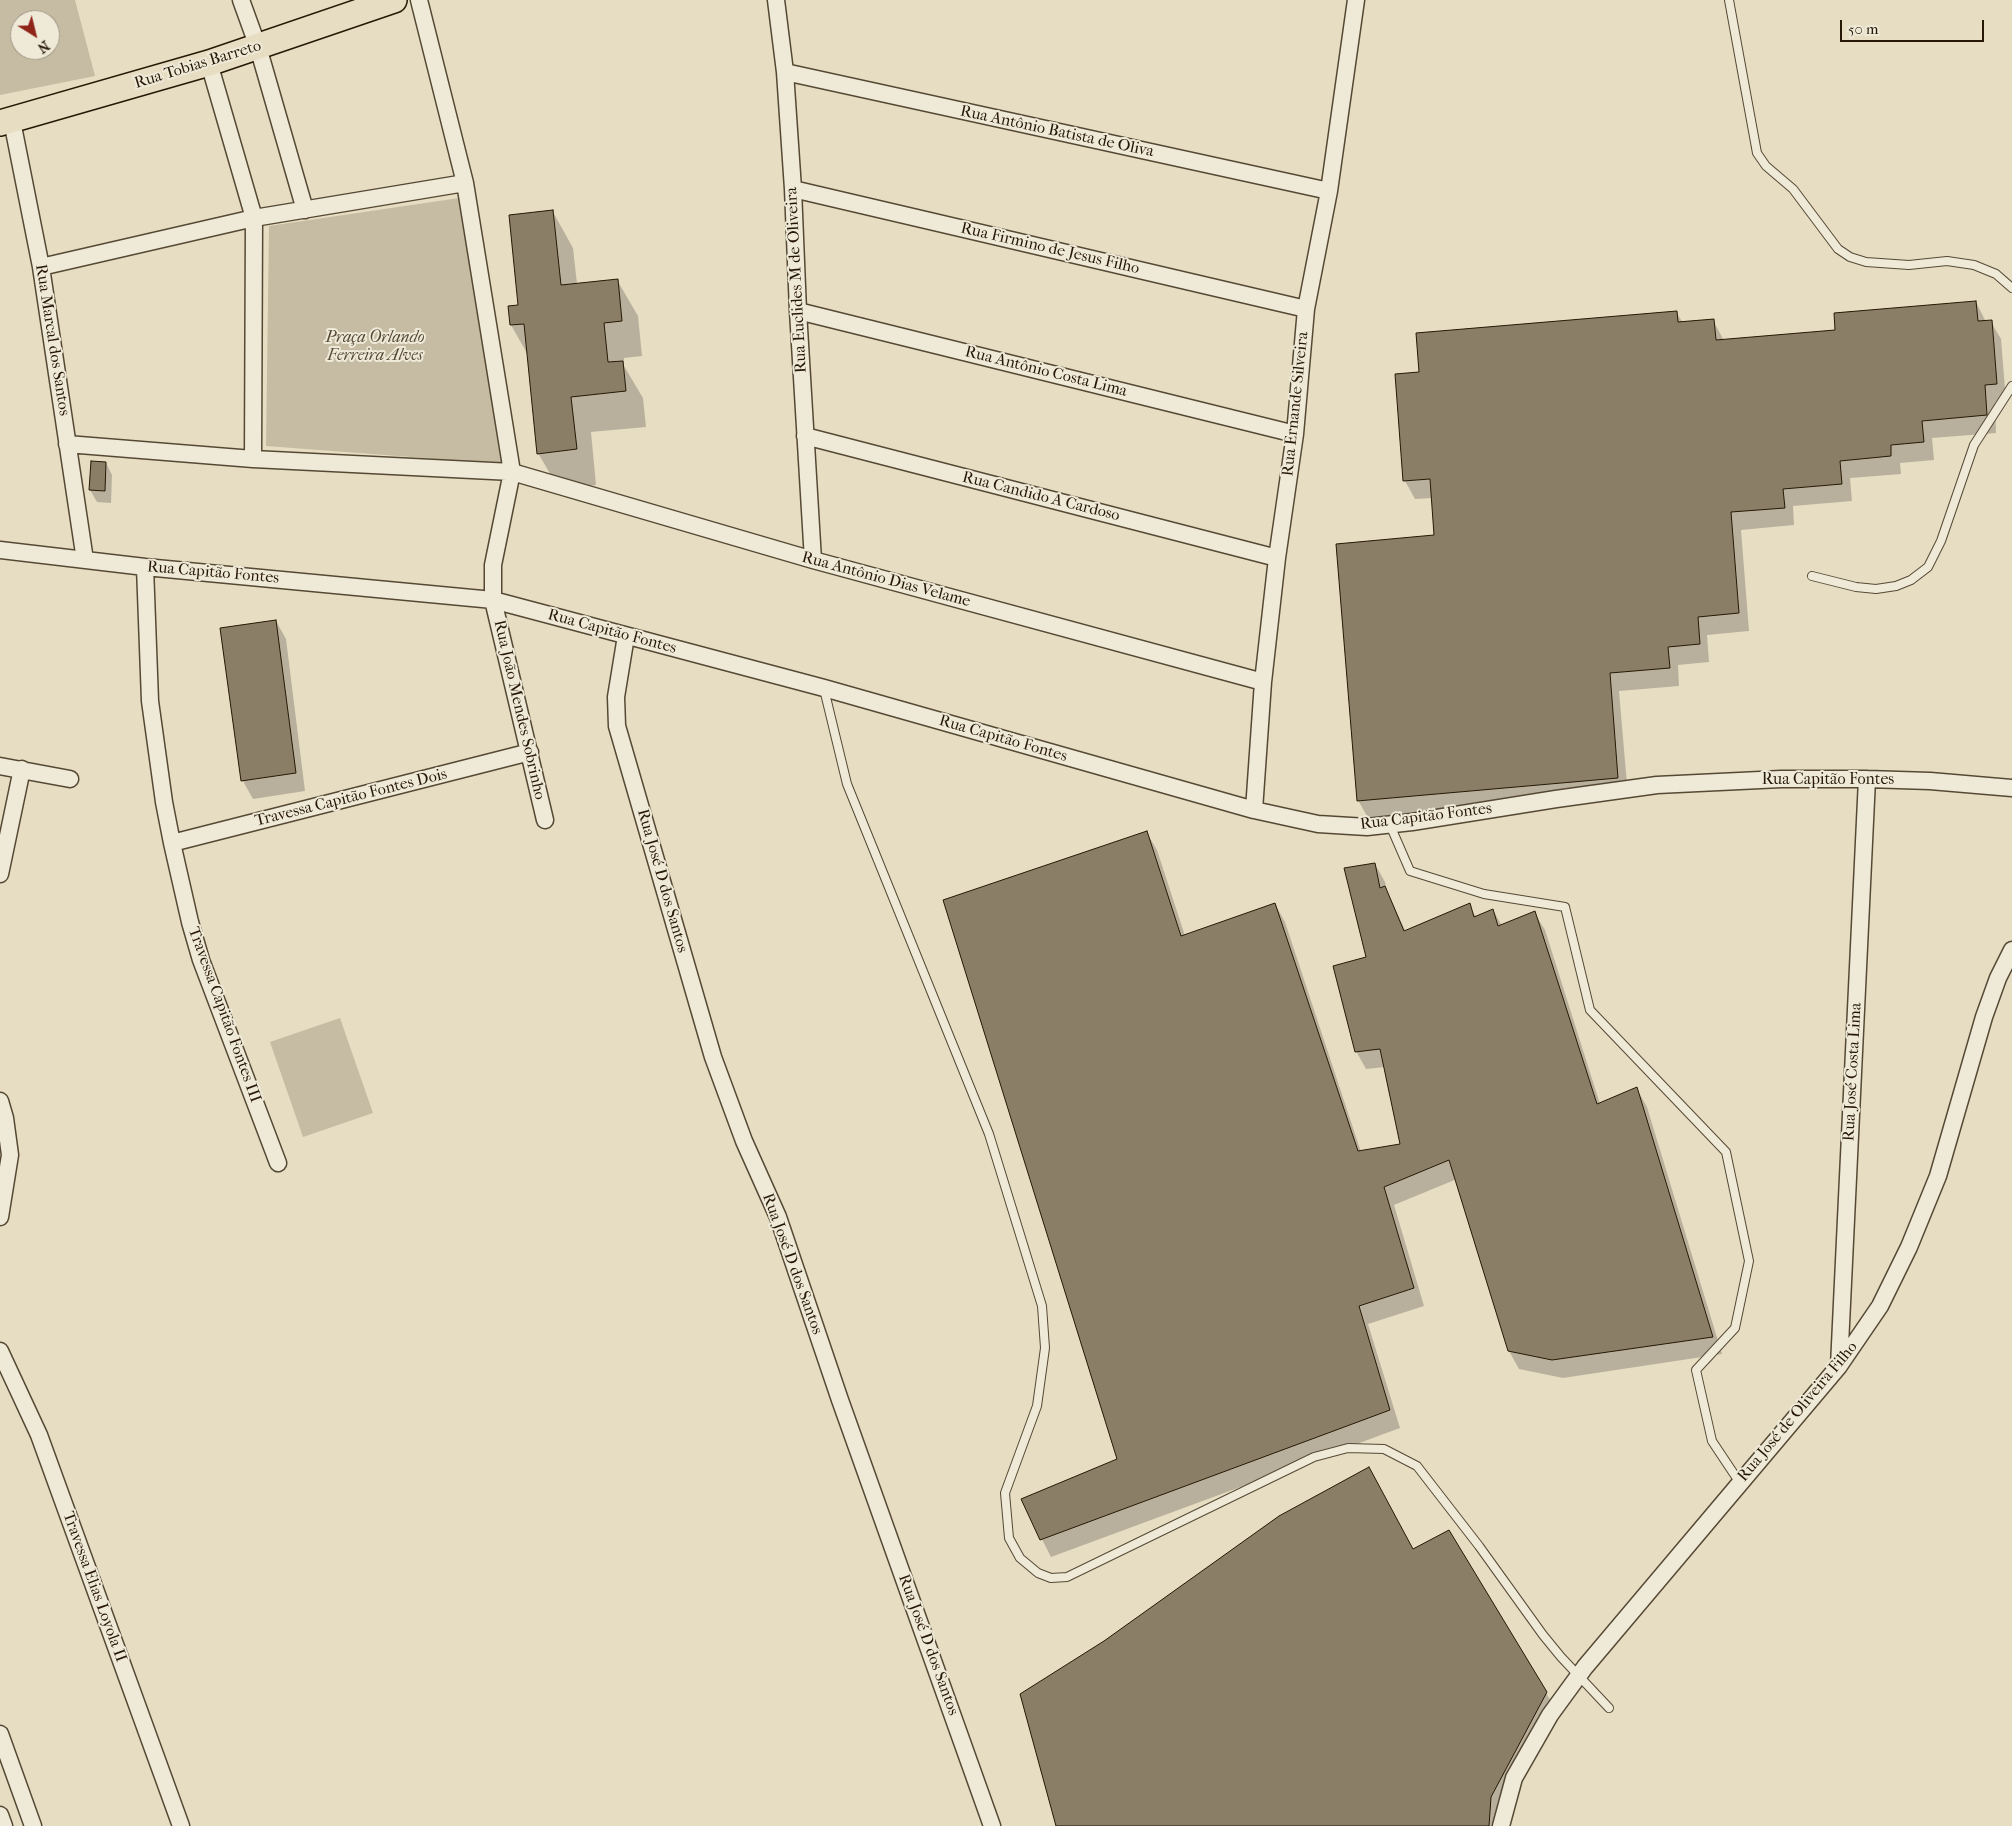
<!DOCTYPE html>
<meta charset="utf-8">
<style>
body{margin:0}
#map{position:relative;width:2012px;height:1826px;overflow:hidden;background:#e7ddc3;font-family:"IM FELL French Canon",serif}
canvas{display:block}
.north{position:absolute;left:10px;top:10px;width:50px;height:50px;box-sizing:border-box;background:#efe9d8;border:1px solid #9f9583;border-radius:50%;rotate:144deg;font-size:14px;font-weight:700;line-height:20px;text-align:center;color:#261804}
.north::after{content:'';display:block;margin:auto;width:18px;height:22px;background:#8f2418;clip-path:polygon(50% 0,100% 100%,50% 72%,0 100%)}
.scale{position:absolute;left:1840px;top:20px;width:144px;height:22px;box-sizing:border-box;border:2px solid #261804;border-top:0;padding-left:6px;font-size:15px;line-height:18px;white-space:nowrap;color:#261804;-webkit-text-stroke:4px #efe9d8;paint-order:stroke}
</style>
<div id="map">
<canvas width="2012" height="1826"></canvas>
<div class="north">N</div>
<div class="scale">50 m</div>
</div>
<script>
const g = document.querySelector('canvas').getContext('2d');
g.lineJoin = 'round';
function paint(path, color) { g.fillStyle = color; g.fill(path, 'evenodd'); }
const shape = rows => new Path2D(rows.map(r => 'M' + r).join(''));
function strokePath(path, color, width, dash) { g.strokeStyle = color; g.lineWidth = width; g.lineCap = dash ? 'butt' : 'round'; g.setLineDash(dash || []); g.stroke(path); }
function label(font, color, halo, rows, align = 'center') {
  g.font = font + ' "IM FELL French Canon",serif'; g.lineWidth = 4; g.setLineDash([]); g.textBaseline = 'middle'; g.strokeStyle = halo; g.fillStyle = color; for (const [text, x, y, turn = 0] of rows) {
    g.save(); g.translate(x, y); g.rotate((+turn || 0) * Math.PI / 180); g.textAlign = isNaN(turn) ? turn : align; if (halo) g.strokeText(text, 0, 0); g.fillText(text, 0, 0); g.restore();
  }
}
paint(shape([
 [0,0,75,0,95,76,0,95],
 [20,20,50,20,50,50,20,50],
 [459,198,503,464,266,446,269,226],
 [340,1018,373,1113,303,1137,270,1042]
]), '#c6bca3');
paint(shape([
 [553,212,573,248,577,284,617,280,638,316,642,356,624,358,624,366,643,398,646,427,591,432,596,485,559,489,538,453,528,355,511,325,519,306],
 [1976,302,1986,322,1991,322,2001,339,2006,401,1995,402,1996,433,1932,438,1934,460,1900,463,1901,474,1850,478,1852,501,1793,506,1794,525,1741,530,1749,631,1707,635,1709,662,1678,665,1679,686,1619,691,1628,796,1368,818,1358,800,1436,536,1433,498,1415,499,1405,481,1396,375,1420,373,1676,312,1683,323,1713,320,1724,341,1836,332],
 [106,463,112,475,111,503,97,502,90,490],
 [276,621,286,639,305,791,253,799,243,781],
 [1147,833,1157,850,1185,936,1275,904,1285,922,1361,1152,1401,1145,1385,1067,1366,1069,1356,1051,1367,957,1375,864,1385,882,1387,891,1406,932,1469,905,1476,917,1493,910,1502,926,1534,912,1545,930,1600,1104,1637,1089,1647,1107,1722,1354,1563,1378,1519,1369,1509,1351,1457,1179,1394,1205,1424,1306,1368,1324,1400,1428,1051,1557,1022,1500,1119,1460],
 [1413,1551,1546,1693,1557,1711,1501,1816,1500,1826,1057,1826]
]), '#0003');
const building = shape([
 [553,210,561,285,618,279,622,321,604,323,608,362,623,361,626,391,571,397,577,449,537,454,524,324,510,325,508,306,518,305,509,215,553,210],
 [1976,301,1978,321,1992,320,1997,384,1985,385,1987,415,1922,421,1924,442,1891,445,1891,456,1840,461,1842,484,1783,489,1785,508,1731,512,1739,613,1698,617,1700,644,1668,647,1670,668,1610,673,1618,778,1357,801,1336,544,1434,535,1430,479,1403,481,1395,374,1419,372,1416,333,1677,311,1678,322,1714,319,1716,340,1835,330,1834,313,1976,301],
 [91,461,106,462,105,491,89,490,91,461],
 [276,620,296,773,241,781,220,628,276,620],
 [1147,831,1181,936,1275,903,1358,1151,1400,1144,1380,1049,1355,1052,1333,966,1366,957,1344,868,1375,863,1380,888,1385,886,1404,931,1470,903,1474,917,1493,909,1498,926,1535,911,1597,1104,1637,1087,1713,1337,1552,1360,1508,1351,1449,1160,1384,1187,1414,1288,1359,1306,1390,1410,1040,1540,1021,1499,1117,1459,943,900,1147,831],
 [1369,1467,1413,1549,1449,1530,1547,1692,1491,1797,1489,1826,1056,1826,1020,1694,1104,1641,1279,1516,1369,1467]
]);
paint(building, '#8a7e67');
strokePath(building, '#261804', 1);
const service = shape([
 [1729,0,1757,153,1766,166,1793,189,1838,249,1850,257,1866,262,1909,265,1947,261,1974,265,1996,274,2012,288],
 [1812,576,1856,587,1876,589,1896,586,1911,580,1928,567,1941,541,1974,445,2012,386],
 [824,689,847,784,989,1134,1042,1306,1045,1348,1037,1406,1005,1493,1009,1538,1020,1558,1038,1573,1051,1578,1067,1577,1314,1457,1348,1448,1384,1449,1417,1466,1479,1546,1543,1635,1561,1657,1609,1708],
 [1390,825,1410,871,1484,894,1565,907,1590,1010,1726,1152,1749,1261,1735,1328,1696,1370,1712,1441,1740,1483]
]);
const minor = shape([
 [241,0,258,47,305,210],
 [419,0,465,183,512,472,493,565,493,600,545,820],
 [776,0,785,72,793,189,798,311,813,560],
 [209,63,254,218,253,459],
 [785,72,1329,191],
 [12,121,41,267,85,560],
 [793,189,1306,309],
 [41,267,254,218,465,183],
 [798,311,1295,434],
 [805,436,1277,558],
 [67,444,253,459,512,472,813,560,1263,682],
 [0,550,145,567,493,600,824,688,1254,810,1318,824,1367,827,1412,822,1556,799,1657,785,1781,779,1867,779,1930,781,2012,788],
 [145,567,150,701,164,802,172,843,190,922,201,960,278,1163],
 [626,636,616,697,617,726,713,1057,744,1141,778,1217,840,1400,992,1826],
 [0,766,70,779],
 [1254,810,1263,682,1277,558,1295,434,1306,309,1329,191,1356,0],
 [172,843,530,752],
 [0,874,22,769],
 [0,1101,5,1118,10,1155,0,1217],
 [0,1351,39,1435,181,1826],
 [1839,1366,1867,779],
 [0,1734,33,1826],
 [0,1815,4,1826],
 [1501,1826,1514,1778,1550,1715,1585,1667,1839,1366,1880,1306,1909,1247,1938,1176,1984,1017,1998,978,2012,950]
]);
const primary = shape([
 [0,123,209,63,394,0]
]);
strokePath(service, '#564934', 10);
strokePath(minor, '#564934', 19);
strokePath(primary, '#261804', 28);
strokePath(service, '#efe9d8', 8);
strokePath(minor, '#efe9d8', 16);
strokePath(primary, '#e7ddc3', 25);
label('16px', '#261804', '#efe9d8', [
 ["Rua Tobias Barreto",198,65,-17],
 ["Rua Antônio Batista de Oliva",1057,132,12],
 ["Rua Firmino de Jesus Filho",1050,249,13],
 ["Rua Euclides M de Oliveira",797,280,-93],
 ["Rua Marcal dos Santos",52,340,81],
 ["Rua Antônio Costa Lima",1046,372,14],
 ["Rua Ernande Silveira",1296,404,-84],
 ["Rua Candido A Cardoso",1041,497,14],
 ["Rua Capitão Fontes",213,573,5],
 ["Rua Antônio Dias Velame",886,580,15],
 ["Rua Capitão Fontes",612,632,15],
 ["Rua João Mendes Sobrinho",519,710,77],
 ["Rua Capitão Fontes",1003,739,16],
 ["Rua Capitão Fontes",1828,780],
 ["Travessa Capitão Fontes Dois",351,798,-14],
 ["Rua Capitão Fontes",1426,817,-7],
 ["Rua José D dos Santos",662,881,74],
 ["Travessa Capitão Fontes III",224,1015,70],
 ["Rua José Costa Lima",1853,1072,-87],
 ["Rua José D dos Santos",792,1264,70],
 ["Rua José de Oliveira Filho",1798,1412,-50],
 ["Travessa Elias Loyola II",94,1587,70],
 ["Rua José D dos Santos",928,1645,70]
]);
label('italic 16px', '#564934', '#efe9d8', [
 ["Praça Orlando",375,338],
 ["Ferreira Alves",375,356]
]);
</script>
